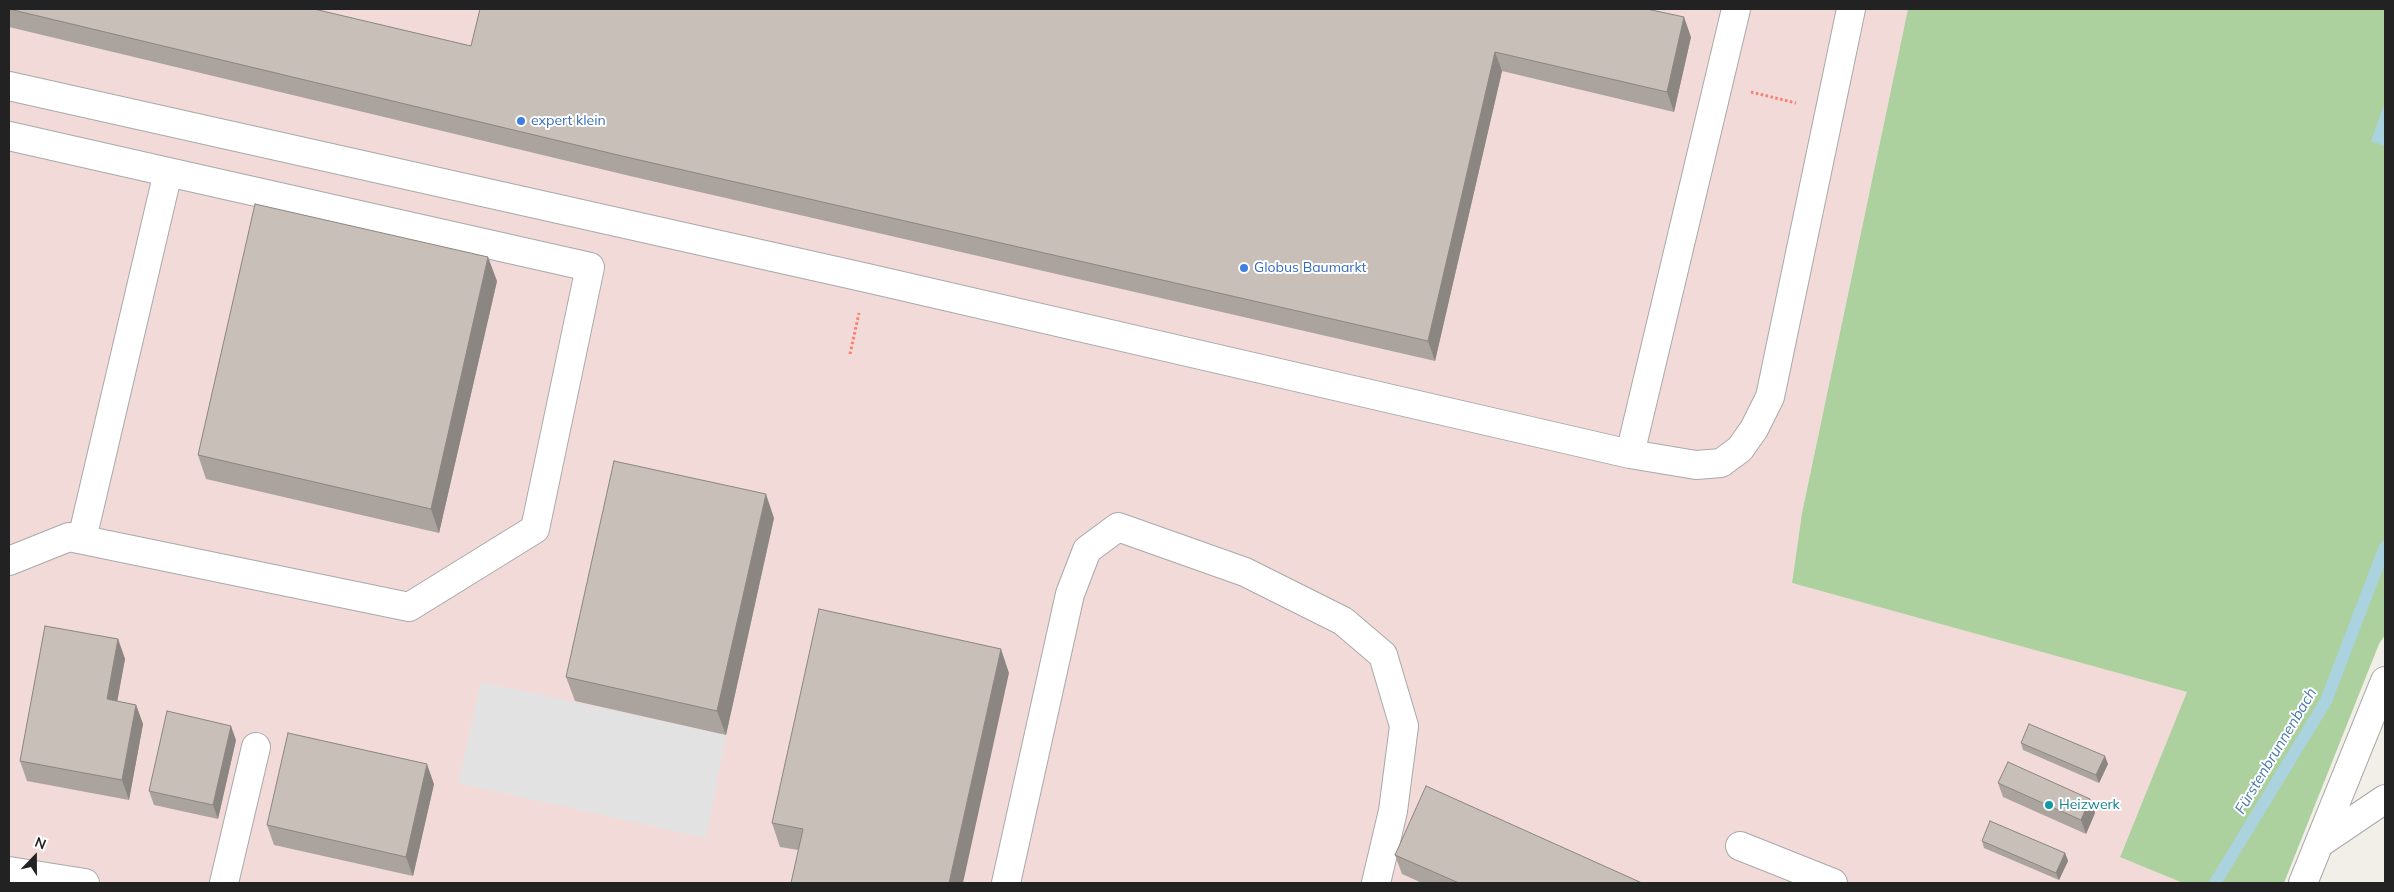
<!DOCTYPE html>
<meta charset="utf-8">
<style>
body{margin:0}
#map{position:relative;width:2394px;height:892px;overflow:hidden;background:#f2efe9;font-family:Mulish,sans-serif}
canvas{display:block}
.frame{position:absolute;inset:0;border:10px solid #222;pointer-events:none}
.north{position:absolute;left:10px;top:832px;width:50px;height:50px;-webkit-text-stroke:4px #fff;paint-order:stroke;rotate:22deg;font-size:14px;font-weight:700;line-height:20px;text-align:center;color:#222}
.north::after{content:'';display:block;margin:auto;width:18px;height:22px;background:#222;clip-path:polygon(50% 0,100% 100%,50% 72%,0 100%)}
</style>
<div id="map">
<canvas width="2394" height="892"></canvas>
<div class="frame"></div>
<div class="north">N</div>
</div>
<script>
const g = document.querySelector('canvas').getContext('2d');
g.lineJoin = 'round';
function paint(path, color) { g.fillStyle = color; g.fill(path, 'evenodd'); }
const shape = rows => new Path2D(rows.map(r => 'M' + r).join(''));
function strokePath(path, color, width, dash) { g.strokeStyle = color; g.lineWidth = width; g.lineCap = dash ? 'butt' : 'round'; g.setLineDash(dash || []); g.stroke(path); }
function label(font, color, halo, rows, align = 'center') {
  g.font = font + ' Mulish,sans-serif'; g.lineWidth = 4; g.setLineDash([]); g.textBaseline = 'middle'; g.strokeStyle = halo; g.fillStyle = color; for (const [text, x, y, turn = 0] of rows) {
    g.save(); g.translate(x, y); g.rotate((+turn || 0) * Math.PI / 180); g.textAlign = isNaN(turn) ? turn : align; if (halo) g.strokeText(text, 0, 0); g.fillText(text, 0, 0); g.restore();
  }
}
paint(shape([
 [9,9,1908,9,1802,513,1792,583,2188,692,2120,856,2183,883,9,883]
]), '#f2dad9');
paint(shape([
 [1908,9,2385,9,2385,635,2379,644,2284,883,2183,883,2120,857,2187,692,1792,583,1802,513]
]), '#add19e');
paint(shape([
 [481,682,726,735,706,838,458,783]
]), '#e2e2e2');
paint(shape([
 [2385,102,2385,146,2371,141]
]), '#aad3df');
strokePath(shape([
 [2215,883,2326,701,2385,547]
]), '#aad3df', 12);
const minor = shape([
 [9,86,867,278,1630,454,1696,465,1721,463,1740,449,1754,429,1770,397,1851,9],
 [9,136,168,172],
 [1630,454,1736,9],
 [9,561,69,537,409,607,535,529,590,267,168,172,82,539],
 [2320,843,2385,799],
 [1740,846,1833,883],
 [9,871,85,883],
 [224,883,256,747],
 [1006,883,1070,594,1087,550,1118,527,1245,572,1343,621,1383,655,1404,726,1393,811,1376,883],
 [2303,883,2385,681]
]);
strokePath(minor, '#a9a9a9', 30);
strokePath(shape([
 [1751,92,1796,103],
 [850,354,859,313]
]), '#fa8072', 3, [2.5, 2.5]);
strokePath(minor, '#fff', 28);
paint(shape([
 [9,9,471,46,1691,37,1674,112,1502,71,1435,361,630,176,9,27],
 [497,281,439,533,206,479,198,455],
 [774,518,726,735,575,701,566,677],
 [118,639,125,659,117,701,136,705,143,724,129,800,27,781,20,761],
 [1009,673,798,850,780,847,772,823],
 [236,740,218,819,154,805,149,791],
 [2021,743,2108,764,2099,783,2023,750],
 [1998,783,2090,799,2095,813,2086,834,2003,797],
 [434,784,413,876,274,845,267,825],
 [1982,841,2065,853,2068,861,2059,880,1984,848],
 [1395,855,1642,883,1422,883,1402,874]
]), '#aba49e');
paint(shape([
 [1684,17,1691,37,1674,112,1667,92],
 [1495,52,1502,71,1435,361,1428,341],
 [488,257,497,281,439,533,431,509],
 [766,494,774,518,726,735,717,711],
 [118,639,125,659,114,719,107,699],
 [1001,649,1009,673,963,883,949,883],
 [136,705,143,724,129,800,122,780],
 [231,726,236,740,218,819,213,805],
 [2105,756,2108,764,2099,783,2096,775],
 [427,764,434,784,413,876,406,857],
 [2090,799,2095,813,2086,834,2081,820],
 [2065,853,2068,861,2059,880,2056,873]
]), '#8b8681');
const building = shape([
 [9,9,314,9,471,46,480,9,1647,9,1684,17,1667,92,1495,52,1428,341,622,156,9,9],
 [255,204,488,257,431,509,198,455,255,204],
 [614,461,766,494,717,711,566,677,614,461],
 [819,609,1001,649,949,883,791,883,803,829,772,823,819,609],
 [45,626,118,639,107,699,136,705,122,780,20,761,45,626],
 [167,711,231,726,213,805,149,791,167,711],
 [2029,724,2105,756,2096,775,2021,743,2029,724],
 [288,733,427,764,406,857,267,825,288,733],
 [2008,762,2090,799,2081,820,1998,783,2008,762],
 [1426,786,1642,883,1459,883,1395,855,1426,786],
 [1990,821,2065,853,2056,873,1982,841,1990,821]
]);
paint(building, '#c7bfb8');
strokePath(building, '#8b8681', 1);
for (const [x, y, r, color] of [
 [521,121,5,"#3f7fe0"],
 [1244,268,5,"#3f7fe0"],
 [2049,805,5,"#0f9aa8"]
]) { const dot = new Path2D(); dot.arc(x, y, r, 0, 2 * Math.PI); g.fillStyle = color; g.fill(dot); strokePath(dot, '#fff', 2); }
label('14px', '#366cbe', '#fff', [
 ["expert klein",531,121],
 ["Globus Baumarkt",1254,268]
], 'left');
label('14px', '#0d838f', '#fff', [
 ["Heizwerk",2059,805]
], 'left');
label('italic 15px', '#4a7aab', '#fff', [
 ["Fürstenbrunnenbach",2276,751,-59]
]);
</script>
